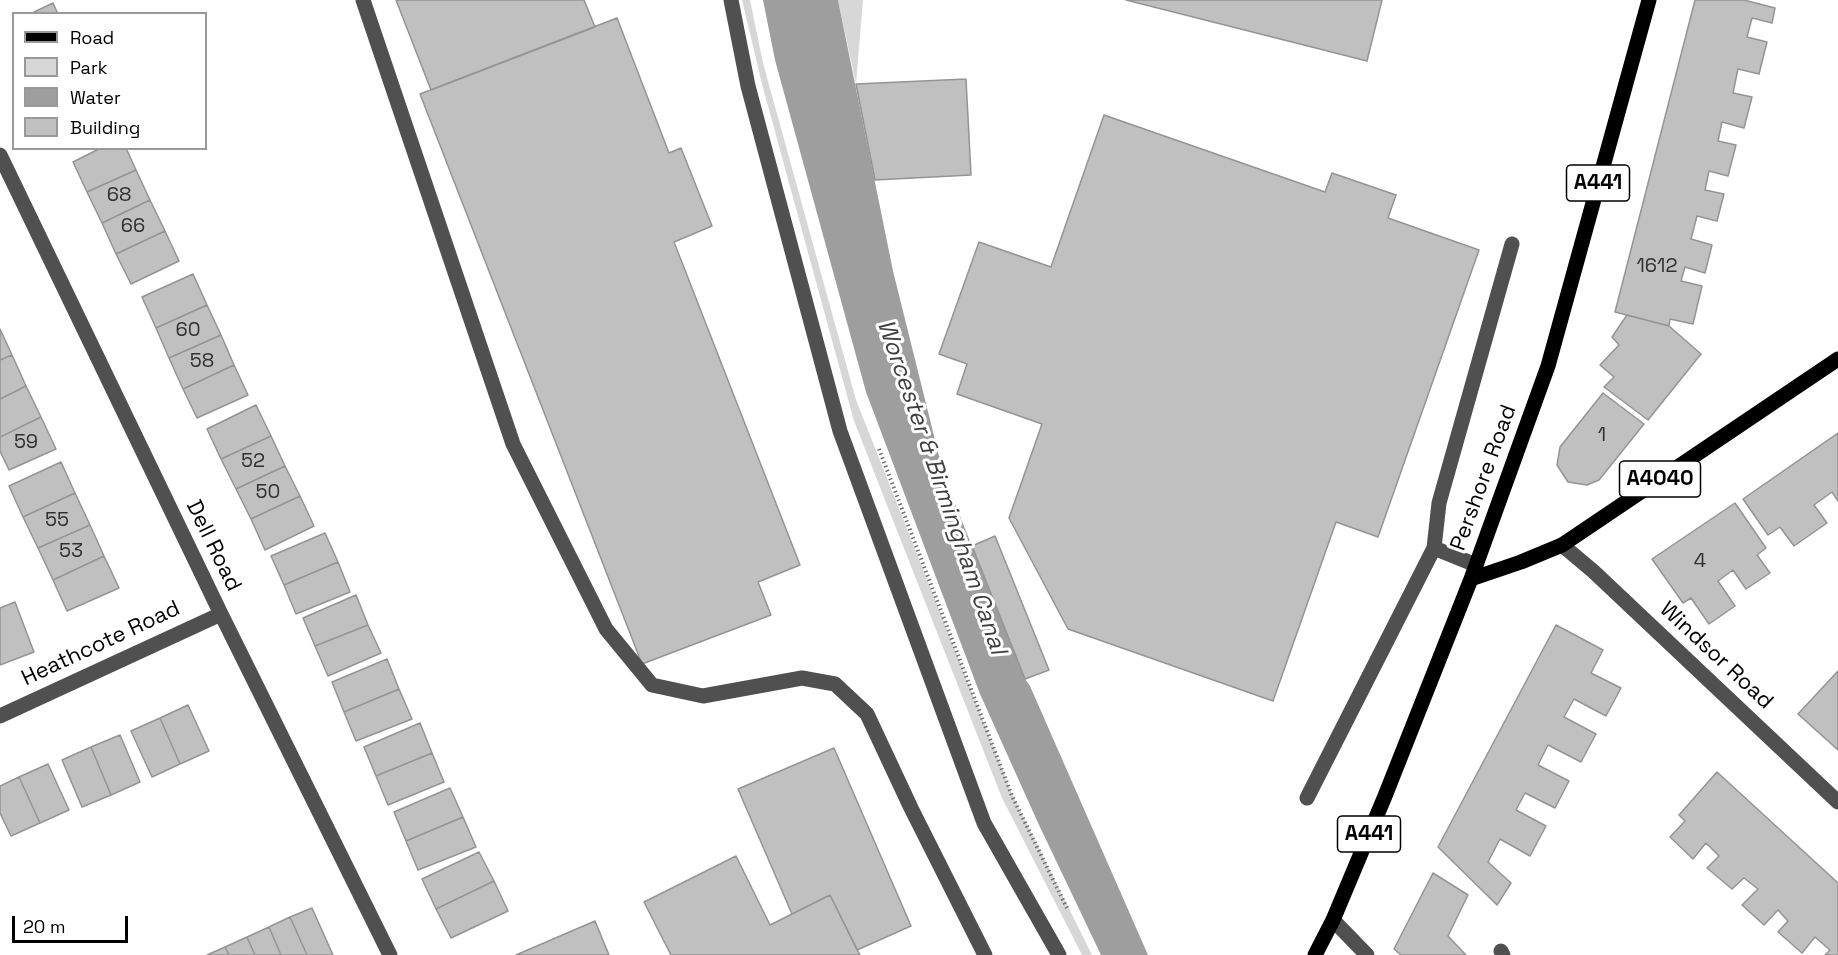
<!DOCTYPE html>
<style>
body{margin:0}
#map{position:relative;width:1838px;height:955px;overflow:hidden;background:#fff;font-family:"Space Grotesk",sans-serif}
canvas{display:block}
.legend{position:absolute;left:12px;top:12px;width:195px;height:138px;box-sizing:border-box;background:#fff;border:2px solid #999;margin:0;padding:8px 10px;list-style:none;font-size:18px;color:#000}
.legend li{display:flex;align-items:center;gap:12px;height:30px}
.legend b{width:30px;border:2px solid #999}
.scale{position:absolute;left:12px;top:916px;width:116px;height:27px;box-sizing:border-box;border:3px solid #000;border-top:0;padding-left:8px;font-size:18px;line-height:21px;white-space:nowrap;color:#000;-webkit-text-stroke:4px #fff;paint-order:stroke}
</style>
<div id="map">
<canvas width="1838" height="955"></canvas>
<ul class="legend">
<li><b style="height:8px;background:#000"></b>Road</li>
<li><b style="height:16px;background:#d7d7d7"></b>Park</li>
<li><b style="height:16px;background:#9e9e9e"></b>Water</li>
<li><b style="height:16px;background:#c0c0c0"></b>Building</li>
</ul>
<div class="scale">20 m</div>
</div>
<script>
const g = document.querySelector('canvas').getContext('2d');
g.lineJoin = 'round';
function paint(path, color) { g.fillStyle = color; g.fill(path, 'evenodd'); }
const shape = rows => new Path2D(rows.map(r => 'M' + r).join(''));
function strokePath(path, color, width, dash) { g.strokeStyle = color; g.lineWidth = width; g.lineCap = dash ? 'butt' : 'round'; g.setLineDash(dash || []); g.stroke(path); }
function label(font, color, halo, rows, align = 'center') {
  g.font = font + ' "Space Grotesk",sans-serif'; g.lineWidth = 6; g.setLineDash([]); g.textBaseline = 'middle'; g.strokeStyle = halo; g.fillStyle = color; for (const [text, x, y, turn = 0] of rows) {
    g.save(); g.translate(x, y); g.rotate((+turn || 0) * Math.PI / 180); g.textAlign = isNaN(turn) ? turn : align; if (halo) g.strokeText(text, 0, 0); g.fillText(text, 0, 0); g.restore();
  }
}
paint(shape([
 [742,0,750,0,763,63,856,400,1012,794,1092,955,1082,955,1002,798,854,421,762,84],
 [838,0,863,0,856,84]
]), '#d7d7d7');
paint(shape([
 [763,0,838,0,893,271,944,476,1025,679,1030,686,1148,955,1101,955,1039,825,980,694,866,392,775,60]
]), '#9e9e9e');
const building = shape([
 [396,0,584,0,595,27,431,90,396,0],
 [1126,0,1382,0,1367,61,1126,0],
 [1695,0,1744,0,1775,8,1772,23,1752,18,1747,37,1767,42,1759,74,1738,69,1733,93,1752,97,1744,128,1722,122,1718,141,1736,145,1728,176,1709,171,1705,190,1724,194,1717,221,1697,216,1691,239,1712,245,1705,273,1685,267,1681,281,1702,286,1693,324,1670,319,1669,326,1615,312,1695,0],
 [53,3,58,14,30,14,53,3],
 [617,18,669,153,681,148,712,226,674,242,800,565,758,582,771,615,642,664,420,94,617,18],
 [966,79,971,175,875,180,856,84,966,79],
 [1104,115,1325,192,1332,173,1396,195,1388,218,1479,250,1378,537,1336,522,1273,701,1068,629,1009,518,1042,424,957,394,967,364,939,354,979,242,1051,267,1104,115],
 [101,148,126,148,136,170,87,192,73,162,101,148],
 [136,170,150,200,102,223,87,192,136,170],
 [150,200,165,231,116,254,102,223,150,200],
 [165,231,179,261,131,284,116,254,165,231],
 [193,274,207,305,156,328,142,297,193,274],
 [207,305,221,335,169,358,156,328,207,305],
 [1627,315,1669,326,1701,354,1648,420,1604,387,1614,377,1600,365,1619,345,1612,337,1627,315],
 [0,329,12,355,0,360,0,329],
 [221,335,234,365,183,389,169,358,221,335],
 [12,355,26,386,0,399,0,360,12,355],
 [234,365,248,395,197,418,183,389,234,365],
 [26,386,41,417,0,437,0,399,26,386],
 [1603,393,1644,424,1599,480,1587,485,1568,482,1557,465,1560,447,1603,393],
 [256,405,271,436,221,459,207,429,256,405],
 [41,417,56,449,9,470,0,451,0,437,41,417],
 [1838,433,1838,501,1832,492,1814,505,1827,523,1794,546,1780,527,1768,535,1743,499,1838,433],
 [271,436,285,466,236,489,221,459,271,436],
 [61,462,75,493,23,517,9,486,61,462],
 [285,466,300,496,251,519,236,489,285,466],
 [75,493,90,525,38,548,23,517,75,493],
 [300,496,314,526,265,550,251,519,300,496],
 [1735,503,1766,548,1757,555,1770,573,1746,589,1733,570,1718,581,1735,606,1709,624,1691,598,1683,603,1652,559,1735,503],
 [90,525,104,556,53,580,38,548,90,525],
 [325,533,338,562,284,585,271,556,325,533],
 [995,536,1049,670,1025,679,972,546,995,536],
 [104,556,119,588,67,611,53,580,104,556],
 [338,562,350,592,296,614,284,585,338,562],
 [356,595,368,625,315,646,303,618,356,595],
 [15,602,34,652,0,665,0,608,15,602],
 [368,625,381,653,328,676,315,646,368,625],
 [1556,625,1603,650,1591,673,1621,688,1606,716,1574,699,1564,717,1596,734,1581,762,1548,745,1538,765,1569,781,1555,808,1525,793,1516,810,1546,826,1530,856,1500,839,1488,862,1511,883,1497,905,1438,847,1556,625],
 [387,659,399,689,344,712,332,682,387,659],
 [1838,671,1838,750,1798,714,1838,671],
 [399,689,412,719,356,741,344,712,399,689],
 [188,705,209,751,180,764,160,718,188,705],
 [160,718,180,764,152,777,131,731,160,718],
 [420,723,432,753,376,776,364,747,420,723],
 [120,735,140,782,111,795,91,747,120,735],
 [91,747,111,795,82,807,62,760,91,747],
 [834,748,911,926,857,950,830,895,792,914,738,789,834,748],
 [432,753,444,782,388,805,376,776,432,753],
 [48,764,69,810,40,823,19,777,48,764],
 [1717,772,1838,883,1838,955,1825,955,1830,950,1815,937,1802,953,1778,932,1788,921,1778,910,1764,925,1742,905,1758,889,1744,878,1732,889,1707,868,1719,856,1706,843,1693,859,1670,837,1685,821,1679,815,1717,772],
 [19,777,40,823,11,836,0,813,0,786,19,777],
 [450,788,463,817,406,841,394,812,450,788],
 [463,817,476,847,418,870,406,841,463,817],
 [479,852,494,881,436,909,422,879,479,852],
 [736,856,770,925,830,895,860,955,671,955,644,902,736,856],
 [1433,873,1468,895,1448,936,1466,955,1401,955,1394,949,1433,873],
 [494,881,508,911,451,938,436,909,494,881],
 [312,908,333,955,307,955,290,917,312,908],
 [290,917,307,955,281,955,269,927,290,917],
 [595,921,609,955,516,955,595,921],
 [269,927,281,955,255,955,247,937,269,927],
 [247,937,255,955,229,955,225,947,247,937],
 [225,947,229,955,207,955,225,947]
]);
paint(building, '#c0c0c0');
strokePath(building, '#949494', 1.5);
strokePath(shape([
 [879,449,1012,796,1067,908]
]), '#727272', 4, [1.5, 3]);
strokePath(shape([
 [363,0,513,444,606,629,652,685,703,696,802,678,835,684,867,714,911,808,985,955],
 [731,0,748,86,840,431,984,823,1059,955],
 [0,155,221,614,390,955],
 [1562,545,1593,571,1838,802],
 [1434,548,1439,503,1512,244],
 [0,716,221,614],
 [1307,798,1434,548,1476,565],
 [1333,920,1367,955],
 [1501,951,1503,955]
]), '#505050', 15);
strokePath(shape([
 [1471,579,1521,562,1562,545,1838,359],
 [1315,955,1333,920,1385,796,1471,579,1548,366,1649,0]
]), '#000', 15);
label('20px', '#303030', null, [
 ["68",119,196],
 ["66",133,227],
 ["1612",1657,267],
 ["60",188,331],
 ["58",202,362],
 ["1",1602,436],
 ["59",26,443],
 ["52",253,462],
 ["50",268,493],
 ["55",57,521],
 ["53",71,552],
 ["4",1700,562]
]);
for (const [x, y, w] of [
 [1598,183,63],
 [1660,479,81],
 [1369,834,63]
]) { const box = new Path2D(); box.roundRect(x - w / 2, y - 18, w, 36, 4.5); g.fillStyle = '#fff'; g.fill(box); strokePath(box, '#000', 1.5); }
label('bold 21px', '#000', null, [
 ["A441",1598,183],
 ["A4040",1660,479],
 ["A441",1369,834]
]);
label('22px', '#000', '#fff', [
 ["Pershore Road",1484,478,-70],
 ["Dell Road",213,546,64],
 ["Heathcote Road",101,644,-25],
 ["Windsor Road",1716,656,43]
]);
label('italic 24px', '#3f3f3f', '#fff', [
 ["Worcester & Birmingham Canal",941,487,71]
]);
</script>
